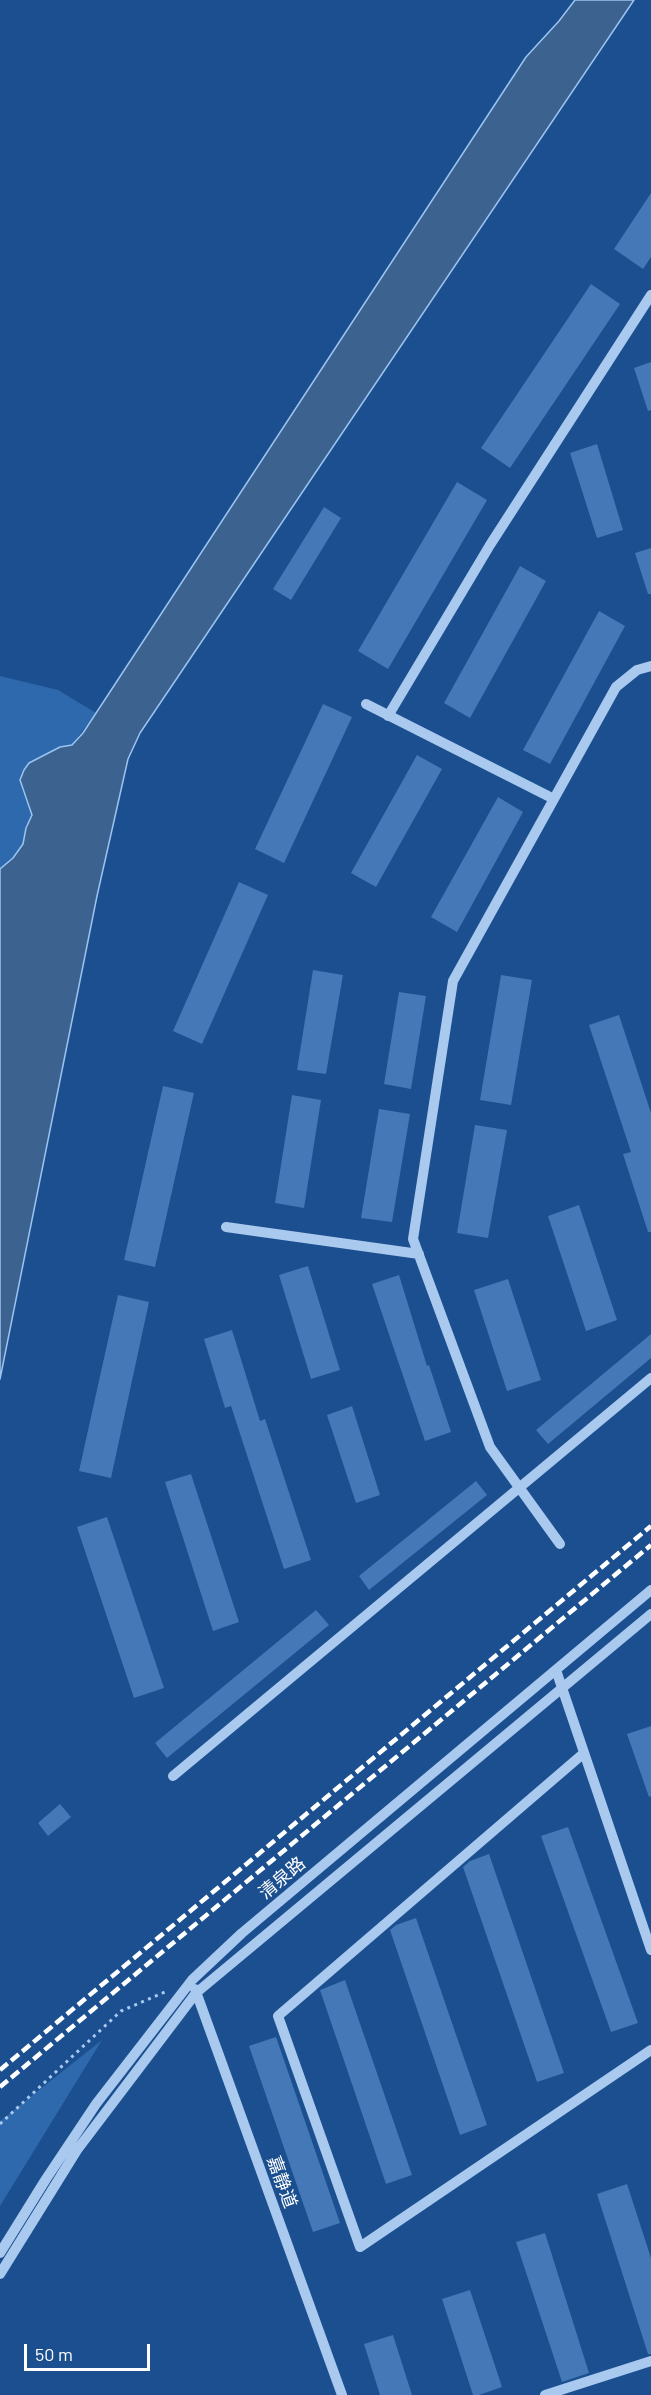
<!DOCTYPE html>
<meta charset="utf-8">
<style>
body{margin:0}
#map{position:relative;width:651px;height:2395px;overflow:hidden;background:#1b4f8f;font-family:Barlow,sans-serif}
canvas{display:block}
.scale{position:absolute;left:24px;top:2344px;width:126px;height:27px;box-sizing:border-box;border:3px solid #fff;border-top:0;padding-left:8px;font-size:18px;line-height:21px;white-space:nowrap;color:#fff;-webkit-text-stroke:4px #1b4f8f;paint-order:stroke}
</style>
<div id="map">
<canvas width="651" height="2395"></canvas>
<div class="scale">50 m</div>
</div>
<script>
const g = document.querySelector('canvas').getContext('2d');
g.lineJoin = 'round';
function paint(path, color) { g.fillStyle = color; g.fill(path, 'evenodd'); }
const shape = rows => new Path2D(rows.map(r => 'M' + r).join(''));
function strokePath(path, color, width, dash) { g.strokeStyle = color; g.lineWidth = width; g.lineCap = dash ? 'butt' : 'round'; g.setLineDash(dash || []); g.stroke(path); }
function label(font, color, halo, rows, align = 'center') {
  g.font = font + ' Barlow,"Noto Sans SC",sans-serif'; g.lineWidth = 4.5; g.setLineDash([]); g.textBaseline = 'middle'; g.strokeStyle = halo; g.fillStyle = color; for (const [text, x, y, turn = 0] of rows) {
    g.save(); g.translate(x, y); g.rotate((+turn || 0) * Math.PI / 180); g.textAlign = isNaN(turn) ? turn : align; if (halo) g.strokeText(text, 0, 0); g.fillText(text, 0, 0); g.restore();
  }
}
paint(shape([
 [0,676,58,690,96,713,72,745,60,747,29,763,24,770,22,789,32,815,26,828,23,844,13,858,0,869],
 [102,2040,0,2206,0,2121]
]), '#2e69ad');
const water = shape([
 [575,0,634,0,140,733,128,759,97,896,0,1379,0,869,13,858,23,844,26,828,32,815,20,780,24,770,29,763,60,747,72,745,83,733,526,57,559,21,575,0]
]);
paint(water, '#3c6290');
strokePath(water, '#9cc4f0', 1.5);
paint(shape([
 [651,193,651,257,643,269,614,249],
 [591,284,620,304,510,468,481,448],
 [651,362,651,410,648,411,634,368],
 [597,444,623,530,597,538,570,453],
 [457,482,487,500,388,669,358,651],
 [324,507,341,518,291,600,273,589],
 [651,548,651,594,648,594,635,553],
 [520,566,546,581,470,718,444,703],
 [599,611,625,626,550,764,523,750],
 [323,704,352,717,284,863,255,849],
 [417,755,442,769,376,887,351,873],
 [498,797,523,812,457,932,431,917],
 [239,882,268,895,202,1044,173,1031],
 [313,970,343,975,326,1074,297,1070],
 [501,975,532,980,511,1105,480,1100],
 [399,992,426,996,411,1089,384,1084],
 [619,1015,651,1113,651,1232,648,1232,623,1154,631,1152,589,1025],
 [163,1086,194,1093,155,1267,124,1260],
 [292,1095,321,1100,304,1208,275,1203],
 [379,1109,410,1114,392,1222,361,1218],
 [475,1125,507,1130,488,1238,457,1233],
 [579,1205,617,1320,586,1331,548,1216],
 [308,1266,340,1370,311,1379,279,1275],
 [399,1275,427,1366,429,1365,451,1432,425,1441,372,1284],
 [508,1279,541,1380,507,1391,474,1290],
 [118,1295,149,1302,111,1478,79,1471],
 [232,1330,260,1421,265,1419,311,1560,284,1569,231,1406,225,1408,204,1339],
 [651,1334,651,1358,548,1444,536,1430],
 [352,1406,380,1495,356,1503,327,1415],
 [191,1474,239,1622,213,1631,165,1482],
 [476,1481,487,1495,369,1590,359,1576],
 [107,1517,164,1688,134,1698,77,1527],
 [316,1610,329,1625,167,1758,155,1743],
 [651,1726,651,1796,649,1797,627,1734],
 [60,1804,71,1817,48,1836,38,1823],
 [568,1827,638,2023,611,2032,541,1836],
 [489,1854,564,2073,537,2082,463,1867,470,1861],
 [416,1918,487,2125,460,2135,390,1930,396,1925],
 [345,1980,412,2175,386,2184,320,1990],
 [276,2037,340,2223,313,2232,249,2046],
 [627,2184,651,2258,651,2354,648,2354,597,2194],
 [545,2233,589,2373,562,2382,516,2242],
 [470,2290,502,2387,479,2395,473,2395,442,2299],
 [393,2335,412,2395,380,2395,364,2344]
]), '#4478b7');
strokePath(shape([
 [0,2124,121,2011,165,1992]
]), '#a9c9ee', 3, [3, 4.5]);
strokePath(shape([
 [366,704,554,799],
 [388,716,490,545,651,295],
 [226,1227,419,1254],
 [560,1544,490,1447,413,1239,453,981,616,687,637,670,651,666],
 [556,1670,651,1950],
 [584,1753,278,2016,360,2247,651,2050],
 [173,1776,651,1378],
 [195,1989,342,2395],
 [0,2253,46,2179,96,2104,192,1980,242,1933,651,1590],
 [0,2274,77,2150,196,1993,651,1614],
 [545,2395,651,2361]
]), '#a9c9ee', 10);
strokePath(shape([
 [0,2070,651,1526],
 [0,2087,651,1545]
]), '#fff', 4.5, [10, 4.5]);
label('18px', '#fff', '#1b4f8f', [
 ["清泉路",282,1878,-40],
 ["嘉静道",282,2182,70]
]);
</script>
